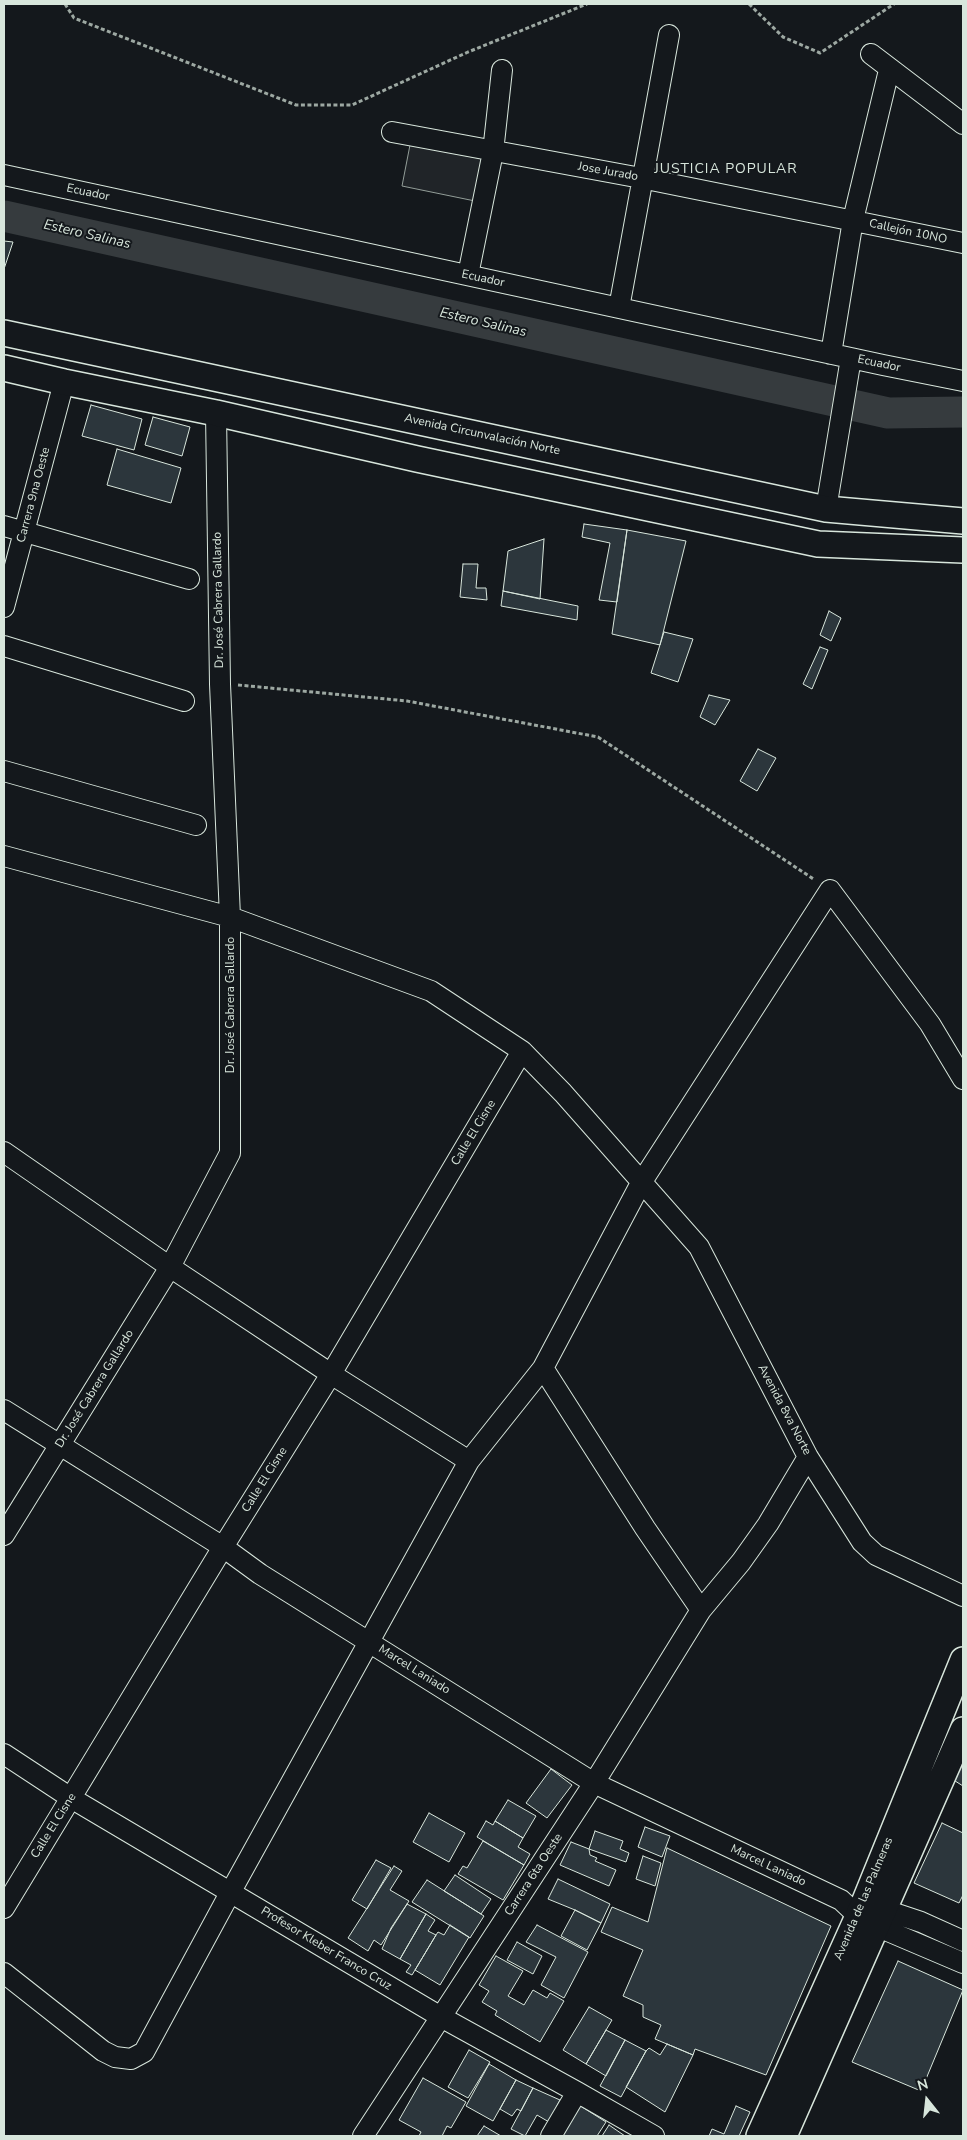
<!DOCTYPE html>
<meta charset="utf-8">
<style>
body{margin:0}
#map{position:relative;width:967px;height:2140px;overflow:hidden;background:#14181c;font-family:"Nunito Sans",sans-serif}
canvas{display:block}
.frame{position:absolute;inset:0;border:5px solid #d8e6dc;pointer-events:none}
.north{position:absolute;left:902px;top:2075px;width:50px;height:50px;-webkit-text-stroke:4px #14181c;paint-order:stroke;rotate:344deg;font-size:14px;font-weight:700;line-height:20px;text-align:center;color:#d8e6dc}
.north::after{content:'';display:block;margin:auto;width:18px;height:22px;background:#d8e6dc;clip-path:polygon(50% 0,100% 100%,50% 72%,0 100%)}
</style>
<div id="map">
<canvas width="967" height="2140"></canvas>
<div class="frame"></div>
<div class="north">N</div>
</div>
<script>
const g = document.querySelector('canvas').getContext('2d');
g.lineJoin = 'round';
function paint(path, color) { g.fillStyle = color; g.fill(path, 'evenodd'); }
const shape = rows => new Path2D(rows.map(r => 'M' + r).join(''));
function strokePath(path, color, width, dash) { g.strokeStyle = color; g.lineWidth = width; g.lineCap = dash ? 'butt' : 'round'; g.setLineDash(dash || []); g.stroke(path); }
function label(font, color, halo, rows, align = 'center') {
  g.font = font + ' "Nunito Sans",sans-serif'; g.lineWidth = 4; g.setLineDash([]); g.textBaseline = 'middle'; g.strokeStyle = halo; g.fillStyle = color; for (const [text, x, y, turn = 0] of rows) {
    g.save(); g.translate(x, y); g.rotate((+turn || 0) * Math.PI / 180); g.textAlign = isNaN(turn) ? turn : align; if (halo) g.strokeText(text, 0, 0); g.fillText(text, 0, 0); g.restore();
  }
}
const green = shape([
 [410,145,483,159,475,201,402,186,410,145]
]);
paint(green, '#202428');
strokePath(green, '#939e99', 1);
strokePath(shape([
 [4,216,888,413,963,412]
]), '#363b3e', 31);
const building = shape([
 [4,241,13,242,4,269,4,241],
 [91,405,142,419,134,450,82,436,91,405],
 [153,417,190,427,182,456,145,445,153,417],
 [117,449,181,468,171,503,107,485,117,449],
 [584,524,627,530,617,602,599,600,610,543,582,537,584,524],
 [627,530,686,541,660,645,612,634,627,530],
 [544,539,540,599,503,591,508,551,544,539],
 [463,564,478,564,476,588,486,588,487,600,460,597,463,564],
 [503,591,578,606,577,620,501,606,503,591],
 [829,611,841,618,831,641,820,635,829,611],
 [664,632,693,639,678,682,651,673,664,632],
 [820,647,828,650,812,689,803,684,820,647],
 [709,695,730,700,715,725,700,717,709,695],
 [758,749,776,758,757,791,740,781,758,749],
 [963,1762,963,1786,952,1779,963,1762],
 [551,1769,572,1785,547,1818,526,1803,551,1769],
 [508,1800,536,1816,523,1838,495,1821,508,1800],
 [429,1813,465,1833,449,1862,413,1842,429,1813],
 [486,1821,493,1825,495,1821,523,1838,518,1847,530,1854,524,1865,477,1837,486,1821],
 [942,1823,963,1833,963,1895,959,1903,914,1883,942,1823],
 [645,1827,670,1836,662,1857,638,1847,645,1827],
 [595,1831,623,1841,620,1849,629,1853,626,1862,589,1849,595,1831],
 [483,1841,524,1865,503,1900,458,1874,463,1866,467,1868,483,1841],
 [571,1842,589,1849,590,1855,597,1858,595,1861,616,1870,609,1886,560,1865,571,1842],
 [667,1848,831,1926,766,2075,695,2049,693,2055,655,2039,661,2025,643,2017,643,2005,623,1996,643,1950,601,1932,612,1907,648,1922,667,1848],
 [643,1856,661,1863,655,1886,636,1879,643,1856],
 [376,1860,391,1868,367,1909,352,1900,376,1860],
 [394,1866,402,1871,390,1890,409,1901,381,1945,374,1940,368,1951,348,1938,394,1866],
 [455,1875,491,1899,481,1914,444,1891,455,1875],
 [558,1879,610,1904,601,1923,575,1910,548,1899,558,1879],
 [427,1880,484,1916,470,1938,412,1902,427,1880],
 [407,1904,426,1914,400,1959,382,1949,391,1928,407,1904],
 [575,1910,601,1923,587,1950,561,1936,575,1910],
 [426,1914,435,1920,428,1931,436,1935,412,1975,406,1972,411,1965,400,1959,426,1914],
 [450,1925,469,1937,440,1985,415,1970,436,1935,438,1932,444,1935,450,1925],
 [537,1925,588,1952,564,1998,541,1985,556,1957,526,1942,537,1925],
 [517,1942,542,1956,533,1974,507,1960,517,1942],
 [496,1956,523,1971,508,1996,524,2005,533,1990,547,1998,550,1993,564,2001,540,2042,495,2015,497,2011,482,2002,489,1991,479,1985,496,1956],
 [898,1961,963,1990,921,2091,852,2062,898,1961],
 [589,2007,612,2020,586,2064,563,2050,589,2007],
 [606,2030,625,2040,606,2076,586,2064,606,2030],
 [625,2040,646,2051,621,2097,600,2086,625,2040],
 [667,2044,693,2055,665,2112,626,2087,646,2051,649,2048,660,2055,667,2044],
 [469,2050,490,2062,468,2098,448,2087,469,2050],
 [489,2064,516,2080,493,2121,466,2106,489,2064],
 [423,2078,466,2102,451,2128,447,2126,442,2136,419,2136,421,2132,399,2120,423,2078],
 [516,2080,533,2088,521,2111,517,2109,512,2116,500,2109,516,2080],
 [533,2088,560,2100,549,2122,537,2115,525,2136,511,2129,533,2088],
 [579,2105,606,2122,597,2136,558,2136,579,2105],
 [736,2106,750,2112,739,2136,709,2136,712,2129,724,2134,736,2106],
 [609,2125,625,2136,602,2136,609,2125],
 [484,2126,501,2136,477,2136,484,2126]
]);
paint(building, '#2c363c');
strokePath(building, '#d8e6dc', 1);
const minor = shape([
 [871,54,963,124],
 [392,132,641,178,963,243],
 [4,175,883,365,963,381],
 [468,275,493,152,502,70],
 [619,308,669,35],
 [831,354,853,220,889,70],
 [826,509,851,358],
 [4,526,189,579],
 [4,607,64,382],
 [4,646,184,701],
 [4,771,196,825],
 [4,856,230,917,431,991,522,1051,563,1093,699,1247,808,1457,862,1542,876,1555,963,1596],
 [4,1152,170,1267,331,1374,469,1461],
 [543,1368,645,1528,701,1610],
 [4,1410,223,1547,260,1574,594,1783,841,1900,858,1916,876,1926,963,1963],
 [4,1535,170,1267,230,1153,230,917,220,684,216,413],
 [4,1754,71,1798,441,2017,577,2092,654,2136],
 [870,1905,921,1922,963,1941],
 [4,1908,223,1547,331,1374,522,1051],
 [4,1973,103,2051,115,2057,131,2059,144,2052,230,1893,469,1461,543,1368,641,1183,830,890,930,1024,963,1079],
 [363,2136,594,1783,701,1610,741,1562,768,1524,808,1457],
 [551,2136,577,2092]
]);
const major = shape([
 [4,333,826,509,963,521],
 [4,368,64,382,216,413,417,459,818,544,963,550],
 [759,2136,864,1903,963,1660],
 [784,2136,963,1730]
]);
strokePath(minor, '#d8e6dc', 22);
strokePath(major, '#d8e6dc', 28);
strokePath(shape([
 [65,4,74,18,296,105,352,105,468,52,587,4],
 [749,4,783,37,820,53,894,4],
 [238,685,407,701,598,737,815,880]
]), '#9da8a2', 3, [4, 2.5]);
strokePath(minor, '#14181c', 20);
strokePath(major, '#14181c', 25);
label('12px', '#d8e6dc', '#14181c', [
 ["Jose Jurado",608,172,10],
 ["Ecuador",88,193,12],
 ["Callejón 10NO",908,232,12],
 ["Ecuador",483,279,12],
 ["Ecuador",879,364,12],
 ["Avenida Circunvalación Norte",482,435,12],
 ["Carrera 9na Oeste",34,495,-75],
 ["Dr. José Cabrera Gallardo",219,600,-91],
 ["Dr. José Cabrera Gallardo",231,1005,-90],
 ["Calle El Cisne",474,1133,-59],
 ["Dr. José Cabrera Gallardo",95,1389,-58],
 ["Avenida 8va Norte",784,1410,62],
 ["Calle El Cisne",265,1480,-58],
 ["Marcel Laniado",414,1670,32],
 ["Calle El Cisne",54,1826,-58],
 ["Marcel Laniado",768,1866,25],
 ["Carrera 6ta Oeste",534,1875,-57],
 ["Avenida de las Palmeras",864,1899,-67],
 ["Profesor Kleber Franco Cruz",326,1949,31]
]);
g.letterSpacing = '1px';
label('14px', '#d8e6dc', '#14181c', [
 ["JUSTICIA POPULAR",726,170]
]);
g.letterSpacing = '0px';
label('italic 14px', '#d8e6dc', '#14181c', [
 ["Estero Salinas",87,235,13],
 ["Estero Salinas",483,323,13]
]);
</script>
